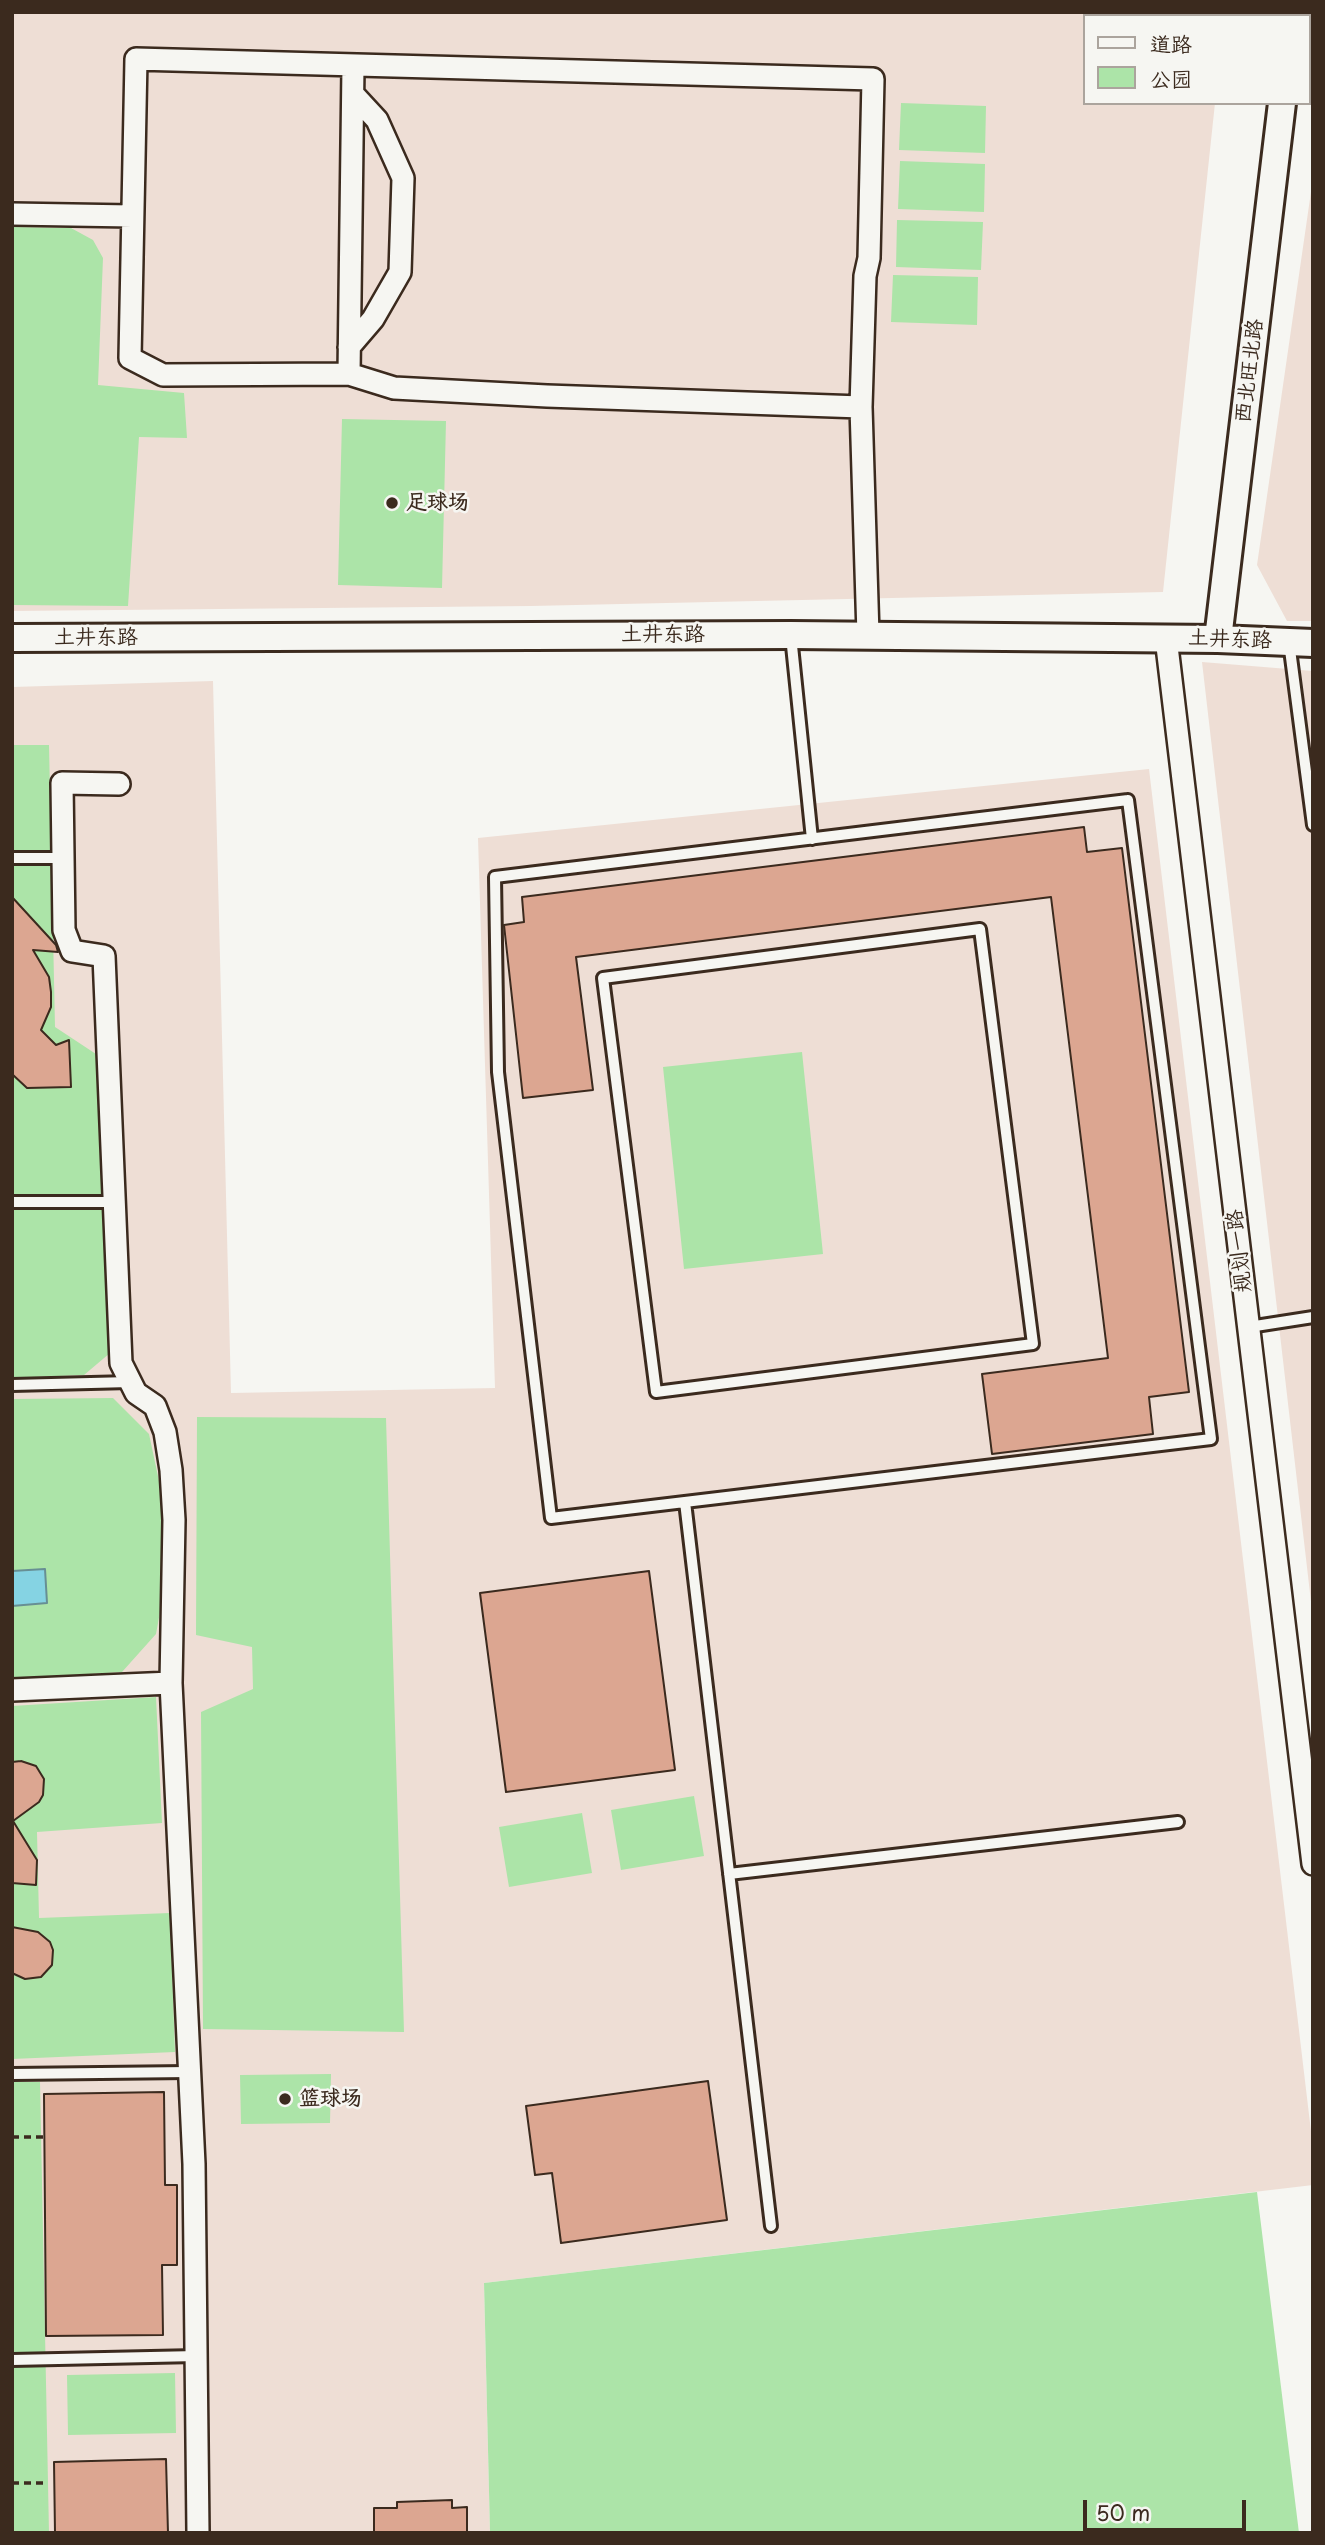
<!DOCTYPE html>
<meta charset="utf-8">
<style>
body{margin:0}
#map{position:relative;width:1325px;height:2545px;overflow:hidden;background:#f6f6f2;font-family:"Playpen Sans","LXGW WenKai TC",sans-serif}
canvas{display:block}
.frame{position:absolute;inset:0;border:14px solid #3b2a1e;pointer-events:none}
.legend{position:absolute;left:1083px;top:14px;width:228px;height:91px;box-sizing:border-box;background:#f6f6f2;border:2px solid #aba49d;margin:0;padding:9px 12px;list-style:none;font-size:21px;color:#3b2a1e}
.legend li{display:flex;align-items:center;gap:14px;height:35px}
.legend b{width:35px;border:2px solid #aba49d}
.scale{position:absolute;left:1083px;top:2500px;width:163px;height:32px;box-sizing:border-box;border:4px solid #3b2a1e;border-top:0;padding-left:9px;font-size:21px;line-height:24px;white-space:nowrap;color:#3b2a1e;-webkit-text-stroke:5px #f6f6f2;paint-order:stroke}
</style>
<div id="map">
<canvas width="1325" height="2545"></canvas>
<div class="frame"></div>
<ul class="legend">
<li><b style="height:9px;background:#f6f6f2"></b>道路</li>
<li><b style="height:19px;background:#ace4a8"></b>公园</li>
</ul>
<div class="scale">50 m</div>
</div>
<script>
const g = document.querySelector('canvas').getContext('2d');
g.lineJoin = 'round';
function paint(path, color) { g.fillStyle = color; g.fill(path, 'evenodd'); }
const shape = rows => new Path2D(rows.map(r => 'M' + r).join(''));
function strokePath(path, color, width, dash) { g.strokeStyle = color; g.lineWidth = width; g.lineCap = dash ? 'butt' : 'round'; g.setLineDash(dash || []); g.stroke(path); }
function label(font, color, halo, rows, align = 'center') {
  g.font = font + ' "Playpen Sans","LXGW WenKai TC",sans-serif'; g.lineWidth = 5; g.setLineDash([]); g.textBaseline = 'middle'; g.strokeStyle = halo; g.fillStyle = color; for (const [text, x, y, turn = 0] of rows) {
    g.save(); g.translate(x, y); g.rotate((+turn || 0) * Math.PI / 180); g.textAlign = isNaN(turn) ? turn : align; if (halo) g.strokeText(text, 0, 0); g.fillText(text, 0, 0); g.restore();
  }
}
paint(shape([
 [12,12,1224,12,1224,16,1085,16,1085,103,1215,103,1163,592,531,606,12,611],
 [1313,178,1313,621,1287,621,1257,565],
 [1202,662,1313,671,1313,1619],
 [213,681,231,1393,495,1388,478,838,1149,769,1313,2148,1313,2185,484,2283,490,2533,12,2533,12,687]
]), '#eeded5');
paint(shape([
 [901,103,986,106,985,153,899,150],
 [900,161,985,164,984,212,898,209],
 [897,220,983,222,981,270,896,267],
 [12,227,71,228,93,240,103,258,98,385,184,393,187,438,139,437,128,606,12,605],
 [893,275,978,277,977,325,891,322],
 [342,419,446,421,442,588,338,585],
 [12,745,49,745,55,1027,102,1058,110,1353,84,1375,12,1378],
 [802,1052,823,1254,684,1269,663,1067],
 [113,1398,149,1434,162,1495,162,1601,156,1634,122,1672,12,1679,12,1399],
 [197,1417,386,1418,404,2032,203,2029,201,1712,253,1689,252,1647,196,1635],
 [156,1697,162,1823,37,1832,39,1918,170,1913,175,2052,12,2059,12,1706],
 [694,1796,704,1856,621,1870,611,1810],
 [582,1813,592,1873,509,1887,499,1827],
 [331,2074,330,2123,241,2124,240,2075],
 [12,2082,40,2082,49,2533,12,2533],
 [1257,2192,1299,2533,490,2533,484,2283],
 [175,2373,176,2433,68,2435,67,2375]
]), '#ace4a8');
const water = shape([
 [45,1569,47,1603,12,1606,12,1571,45,1569]
]);
paint(water, '#85d3e3');
strokePath(water, '#678f94', 2);
const building = shape([
 [1084,827,1087,852,1122,848,1189,1392,1149,1397,1153,1434,992,1454,982,1374,1108,1358,1051,897,576,957,593,1090,523,1098,504,925,524,922,522,897,1084,827],
 [12,897,56,945,58,952,33,950,49,977,51,992,51,1007,41,1030,56,1045,69,1040,71,1087,27,1088,12,1074,12,897],
 [649,1571,675,1770,506,1792,480,1593,649,1571],
 [21,1761,36,1766,44,1779,43,1795,39,1802,13,1821,37,1860,36,1885,12,1883,12,1762,21,1761],
 [12,1927,38,1932,50,1942,53,1950,52,1965,41,1977,25,1979,12,1973,12,1927],
 [708,2081,727,2220,561,2243,552,2173,535,2175,526,2106,708,2081],
 [164,2092,165,2185,177,2185,177,2265,162,2265,163,2335,46,2336,44,2094,164,2092],
 [166,2459,168,2533,55,2533,54,2462,166,2459],
 [452,2500,452,2508,467,2507,467,2533,374,2533,374,2508,397,2508,397,2502,452,2500]
]);
paint(building, '#dca691');
strokePath(building, '#3b2a1e', 2);
const service = shape([
 [791,636,812,839],
 [1289,642,1313,825],
 [1128,800,1211,1439,551,1518,498,1072,495,877,1128,800],
 [12,858,63,858],
 [980,929,1033,1344,656,1392,603,978,980,929],
 [12,1202,113,1202],
 [1249,1327,1313,1317],
 [12,1385,130,1382],
 [685,1502,771,2226],
 [729,1874,1178,1822],
 [12,2074,189,2072],
 [12,2360,197,2356]
]);
const minor = shape([
 [353,66,349,374,163,375,130,358,136,59,873,79,869,258,865,276,861,407,868,635],
 [12,214,132,216],
 [349,347,373,319,400,272,403,178,377,120,353,94],
 [349,374,394,388,547,396,861,407],
 [1166,638,1313,1864],
 [119,784,62,783,64,930,72,951,104,956,121,1363,136,1393,155,1406,165,1432,171,1470,174,1520,171,1683,194,2164,198,2533],
 [12,1690,171,1683]
]);
const tertiary = shape([
 [1293,16,1293,12],
 [12,638,791,635,1218,639,1313,643],
 [1218,639,1282,103]
]);
strokePath(service, '#3b2a1e', 16);
strokePath(minor, '#3b2a1e', 26);
strokePath(tertiary, '#3b2a1e', 32);
strokePath(shape([
 [12,2137,44,2137],
 [12,2483,47,2483]
]), '#3b2a1e', 3.5, [7, 5]);
strokePath(service, '#f6f6f2', 10);
strokePath(minor, '#f6f6f2', 21);
strokePath(tertiary, '#f6f6f2', 26);
for (const [x, y, r, color] of [
 [392,503,7,"#3b2a1e"],
 [285,2099,7,"#3b2a1e"]
]) { const dot = new Path2D(); dot.arc(x, y, r, 0, 2 * Math.PI); g.fillStyle = color; g.fill(dot); strokePath(dot, '#f6f6f2', 2.5); }
label('21px', '#3b2a1e', '#f6f6f2', [
 ["西北旺北路",1250,371,-83],
 ["土井东路",663,635],
 ["土井东路",96,638],
 ["土井东路",1230,640,2],
 ["规划一路",1240,1251,-97]
]);
label('bold 21px', '#3b2a1e', '#f6f6f2', [
 ["足球场",406,503],
 ["篮球场",299,2099]
], 'left');
</script>
